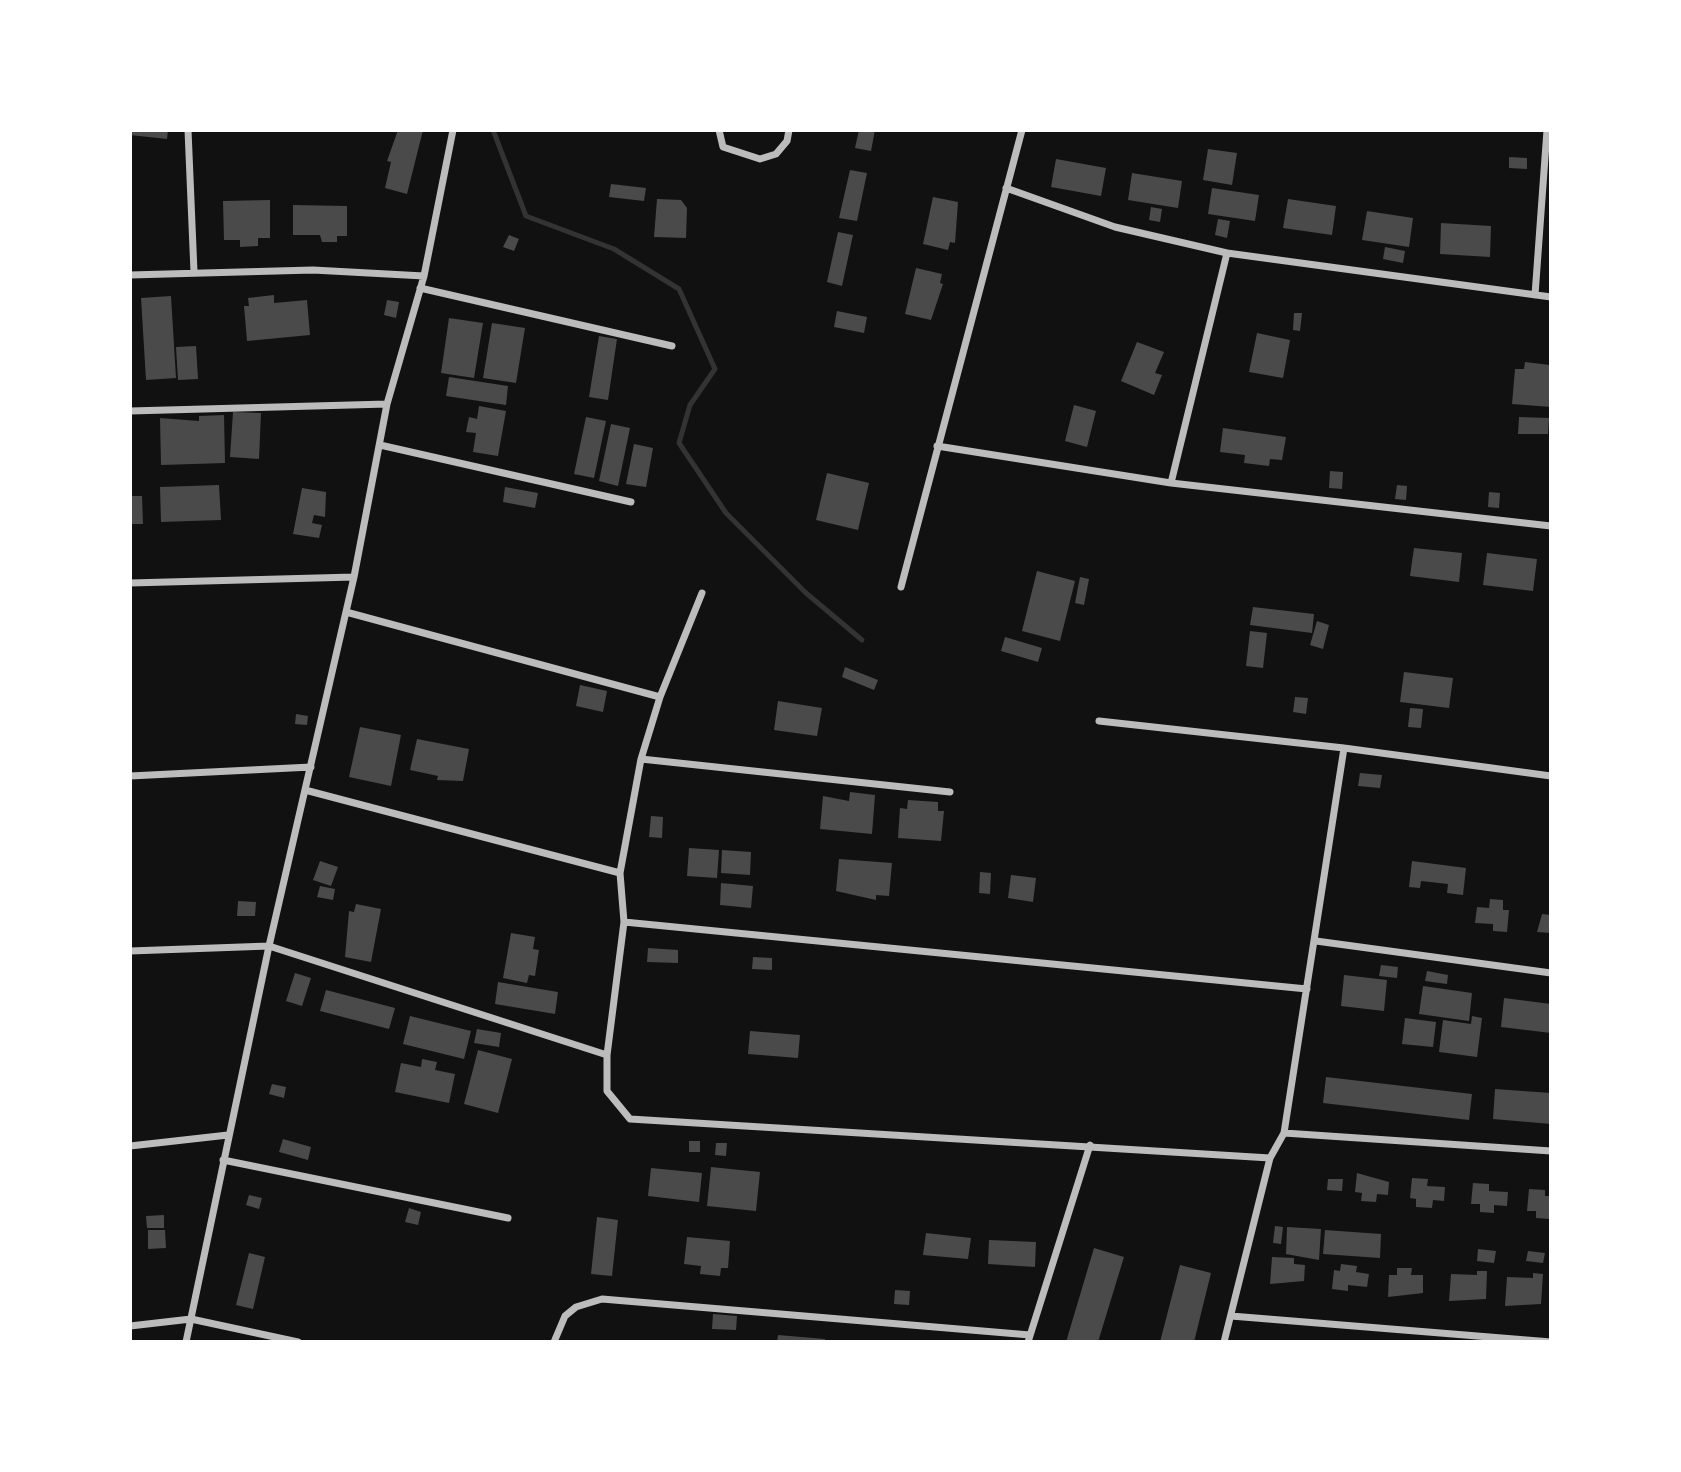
<!DOCTYPE html>
<style>
body{margin:0}
#map{position:relative;width:1681px;height:1472px;overflow:hidden;background:#111;font-family:"IBM Plex Sans",sans-serif}
canvas{display:block}
.frame{position:absolute;inset:0;border:132px solid #fff;pointer-events:none}
</style>
<div id="map">
<canvas width="1681" height="1472"></canvas>
<div class="frame"></div>
</div>
<script>
const g = document.querySelector('canvas').getContext('2d');
g.lineJoin = 'round';
const shape = rows => new Path2D(rows.map(r => 'M' + r).join(''));
function strokePath(path, color, width, dash) { g.strokeStyle = color; g.lineWidth = width; g.lineCap = dash ? 'butt' : 'round'; g.setLineDash(dash || []); g.stroke(path); }
function paint(path, color) { g.fillStyle = color; g.fill(path, 'evenodd'); }
strokePath(shape([
 [493,130,526,216,614,249,679,289,715,369,690,405,679,443,726,513,806,593,862,640]
]), '#333', 5);
paint(shape([
 [130,130,168,130,167,139,130,135],
 [398,130,423,130,407,194,385,188,391,162,387,161],
 [859,130,875,130,871,151,855,148],
 [1208,149,1237,153,1232,185,1203,180],
 [1509,157,1527,158,1527,169,1509,168],
 [1056,159,1106,168,1101,196,1051,187],
 [850,170,867,173,857,221,839,218],
 [1132,173,1182,181,1178,208,1128,200],
 [611,184,646,188,644,201,609,197],
 [1212,188,1259,195,1255,221,1208,214],
 [933,197,958,202,955,243,950,242,948,250,923,244],
 [657,199,681,200,687,208,686,238,654,237],
 [1288,199,1336,206,1332,235,1283,228],
 [270,200,270,238,258,238,258,246,240,247,240,240,224,240,223,201],
 [293,205,347,206,347,236,337,236,337,242,322,242,320,235,293,235],
 [1151,207,1162,209,1160,222,1149,220],
 [1367,211,1413,218,1409,247,1362,240],
 [1218,219,1230,221,1227,238,1215,235],
 [1441,223,1491,226,1490,257,1440,254],
 [838,232,853,235,842,286,827,282],
 [509,235,519,239,514,251,503,247],
 [1385,247,1405,251,1403,263,1383,259],
 [916,268,942,274,940,283,943,284,931,320,905,314],
 [274,295,274,303,307,300,310,335,247,341,244,306,249,306,248,298],
 [171,296,176,378,146,380,141,298],
 [387,300,399,302,396,318,384,315],
 [837,311,867,317,864,333,834,327],
 [1294,313,1302,313,1300,331,1293,330],
 [449,318,483,323,474,378,441,373],
 [492,323,525,328,516,383,483,378],
 [1257,333,1290,340,1283,378,1249,372],
 [599,336,617,339,608,400,589,397],
 [1137,342,1164,352,1155,373,1162,375,1154,395,1121,381],
 [196,346,198,379,178,380,176,347],
 [1525,362,1550,365,1551,407,1512,404,1515,369,1524,369],
 [449,377,508,386,506,405,446,396],
 [1074,405,1096,411,1087,447,1065,441],
 [479,406,506,411,498,456,473,452,476,433,466,432,469,417,477,419],
 [233,412,261,413,259,459,230,457],
 [224,415,225,463,161,465,160,418,199,421,199,416],
 [586,417,606,421,594,478,574,474],
 [1519,417,1549,418,1548,434,1518,434],
 [611,424,630,428,618,486,599,481],
 [1223,428,1286,437,1282,460,1270,459,1269,466,1244,463,1245,455,1220,452],
 [634,444,653,448,646,487,626,484],
 [1330,471,1343,472,1342,489,1329,488],
 [827,473,869,483,858,530,816,520],
 [219,485,221,520,161,522,160,487],
 [1397,485,1407,486,1406,500,1395,499],
 [505,487,538,493,535,508,503,502],
 [302,488,326,492,325,517,314,515,312,523,322,525,319,538,293,534],
 [1489,492,1500,493,1499,508,1488,507],
 [130,496,142,496,143,524,130,524],
 [1414,548,1462,553,1459,582,1410,576],
 [1487,553,1537,559,1533,591,1483,585],
 [1037,571,1075,581,1060,641,1022,631],
 [1080,577,1089,579,1084,605,1075,603],
 [1253,607,1314,614,1312,633,1250,625],
 [1317,621,1329,625,1323,649,1310,645],
 [1250,631,1267,633,1263,668,1246,666],
 [1005,637,1042,648,1038,662,1001,651],
 [845,667,878,680,874,690,842,677],
 [1404,672,1453,678,1449,708,1400,702],
 [580,685,607,691,603,712,576,706],
 [1295,697,1308,698,1306,714,1293,712],
 [778,701,822,708,817,736,774,730],
 [1410,708,1423,709,1421,728,1408,727],
 [296,714,308,716,307,725,295,724],
 [360,727,401,735,391,786,349,777],
 [417,739,469,749,463,781,437,780,438,776,410,770],
 [1360,773,1382,775,1380,788,1358,786],
 [850,792,875,795,872,834,820,829,823,796,849,801],
 [908,800,938,802,938,811,944,811,941,841,898,838,900,808,907,809],
 [651,816,663,817,662,838,649,837],
 [689,848,719,850,717,878,687,876],
 [722,850,751,852,750,875,721,873],
 [839,859,892,863,889,896,876,895,876,900,836,891],
 [320,861,338,867,331,886,313,880],
 [1412,861,1466,868,1463,895,1447,893,1448,884,1421,881,1420,888,1409,887],
 [980,872,991,873,990,894,979,893],
 [1011,875,1036,878,1033,902,1008,898],
 [721,883,753,886,751,908,720,905],
 [320,886,335,889,333,900,317,897],
 [1490,899,1503,900,1503,910,1509,910,1507,932,1493,931,1493,924,1475,923,1477,907,1489,908],
 [238,901,256,902,255,916,237,916],
 [356,904,381,909,371,962,345,957,349,911,354,912],
 [1542,914,1551,915,1551,933,1537,932],
 [511,933,535,937,533,949,539,950,535,976,529,975,527,983,503,978],
 [648,948,678,950,678,963,647,962],
 [753,957,772,958,772,970,752,969],
 [1381,965,1398,967,1397,978,1379,976],
 [1427,971,1448,975,1447,984,1425,981],
 [295,973,311,978,302,1006,286,1001],
 [1344,975,1387,980,1384,1011,1341,1006],
 [498,982,558,992,555,1014,495,1004],
 [1423,986,1472,993,1469,1021,1419,1014],
 [326,990,395,1008,389,1029,320,1011],
 [1504,998,1551,1004,1551,1033,1501,1027],
 [410,1016,471,1031,464,1059,403,1044],
 [1472,1016,1482,1018,1477,1057,1439,1052,1443,1020,1471,1024],
 [1405,1018,1436,1022,1433,1047,1402,1044],
 [477,1029,501,1033,499,1047,474,1043],
 [750,1031,800,1035,798,1058,748,1054],
 [478,1050,512,1059,498,1113,464,1104],
 [422,1059,437,1062,435,1070,455,1074,449,1103,395,1092,401,1063,421,1067],
 [1326,1077,1472,1094,1469,1120,1323,1103],
 [272,1084,286,1087,284,1098,269,1094],
 [1495,1089,1551,1093,1551,1124,1493,1119],
 [283,1139,311,1147,308,1160,279,1152],
 [689,1141,700,1141,700,1152,689,1152],
 [716,1143,727,1143,726,1156,715,1155],
 [711,1167,760,1172,756,1211,707,1206],
 [651,1168,702,1173,699,1202,648,1196],
 [1357,1173,1389,1182,1388,1195,1377,1194,1376,1202,1361,1201,1362,1193,1355,1192],
 [1412,1178,1428,1179,1427,1186,1445,1187,1444,1201,1433,1200,1432,1208,1416,1207,1416,1199,1410,1198],
 [1328,1179,1343,1179,1342,1191,1327,1190],
 [1473,1183,1489,1184,1489,1191,1508,1192,1507,1206,1494,1205,1494,1213,1480,1212,1480,1204,1471,1204],
 [1529,1189,1545,1190,1545,1196,1551,1196,1549,1219,1536,1218,1536,1211,1527,1211],
 [249,1195,262,1198,259,1209,246,1205],
 [409,1208,421,1212,418,1225,405,1222],
 [164,1215,164,1228,147,1228,146,1216],
 [597,1217,618,1220,612,1276,591,1274],
 [1275,1226,1283,1227,1281,1244,1273,1243],
 [1287,1227,1321,1229,1319,1260,1286,1254],
 [148,1230,165,1230,166,1248,148,1249],
 [1325,1230,1381,1234,1380,1258,1323,1254],
 [926,1233,971,1238,968,1259,923,1255],
 [687,1237,730,1241,728,1268,721,1268,720,1276,700,1274,701,1266,684,1264],
 [989,1240,1036,1242,1035,1267,988,1264],
 [1094,1248,1124,1257,1098,1342,1066,1342],
 [1478,1249,1496,1251,1494,1263,1477,1261],
 [1528,1251,1545,1253,1543,1263,1526,1261],
 [249,1253,265,1257,253,1309,236,1305],
 [1272,1257,1294,1258,1294,1264,1305,1265,1304,1281,1270,1284],
 [1341,1264,1357,1266,1356,1272,1369,1274,1367,1287,1348,1285,1348,1291,1332,1289,1334,1270,1340,1271],
 [1180,1265,1211,1273,1194,1342,1160,1342],
 [1397,1268,1412,1268,1411,1275,1423,1275,1423,1293,1388,1297,1389,1275,1397,1275],
 [1477,1271,1487,1271,1486,1299,1449,1301,1451,1274,1477,1275],
 [1533,1273,1543,1274,1541,1304,1505,1306,1507,1277,1533,1278],
 [895,1290,910,1291,909,1305,894,1304],
 [713,1314,737,1316,736,1330,712,1329],
 [778,1335,825,1339,825,1342,777,1342]
]), '#4a4a4a');
strokePath(shape([
 [188,130,194,272],
 [719,130,723,147,760,159,776,154,787,141,789,130],
 [1006,188,1115,227,1227,253,1551,297],
 [130,275,313,270,424,276],
 [420,288,672,346],
 [1535,295,1547,130],
 [130,411,387,404],
 [380,445,631,502],
 [937,446,1171,483,1551,526],
 [1171,483,1227,253],
 [130,583,354,577],
 [901,587,1022,130],
 [702,593,660,697,641,759,620,873,624,922,607,1055,607,1091,630,1119,1270,1158],
 [346,612,660,697],
 [1099,721,1344,748,1551,776],
 [641,759,950,792],
 [130,776,311,767],
 [305,790,620,873],
 [624,922,1307,989],
 [1316,941,1551,973],
 [130,951,269,946,607,1055],
 [1284,1133,1551,1151],
 [130,1146,228,1135],
 [223,1160,508,1218],
 [1231,1316,1551,1342],
 [130,1326,191,1319,298,1342],
 [186,1342,269,946,354,577,387,404,424,276,453,130],
 [554,1342,565,1316,576,1307,602,1299,1030,1335],
 [1028,1342,1090,1145],
 [1224,1342,1270,1158,1284,1133,1344,748]
]), '#bcbcbc', 7);
</script>
